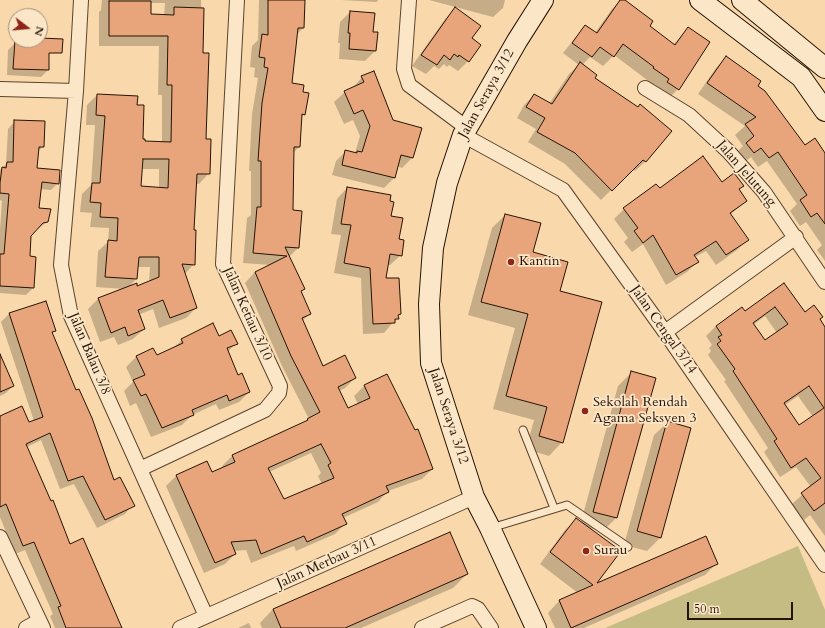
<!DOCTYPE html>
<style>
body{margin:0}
#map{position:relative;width:825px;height:628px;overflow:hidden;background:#f9d8ab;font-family:Cardo,serif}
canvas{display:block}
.north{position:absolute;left:8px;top:8px;width:40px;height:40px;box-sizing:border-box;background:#fbe6c8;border:1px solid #a69279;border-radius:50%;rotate:106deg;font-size:11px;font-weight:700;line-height:16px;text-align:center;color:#271303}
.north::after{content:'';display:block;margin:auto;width:14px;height:18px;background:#8f2418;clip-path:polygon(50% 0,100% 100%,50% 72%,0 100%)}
.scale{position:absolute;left:687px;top:602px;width:106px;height:18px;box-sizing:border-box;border:2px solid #271303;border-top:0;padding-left:5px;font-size:12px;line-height:14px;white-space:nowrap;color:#271303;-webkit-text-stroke:3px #fbe6c8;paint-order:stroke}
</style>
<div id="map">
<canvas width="825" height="628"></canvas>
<div class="north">N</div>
<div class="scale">50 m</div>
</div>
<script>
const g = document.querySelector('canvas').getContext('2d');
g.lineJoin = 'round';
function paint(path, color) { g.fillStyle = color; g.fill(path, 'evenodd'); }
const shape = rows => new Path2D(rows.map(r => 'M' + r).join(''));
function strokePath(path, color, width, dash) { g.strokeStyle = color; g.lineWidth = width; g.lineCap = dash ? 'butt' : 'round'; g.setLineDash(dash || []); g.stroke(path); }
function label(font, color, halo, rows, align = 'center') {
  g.font = font + ' Cardo,serif'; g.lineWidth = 3.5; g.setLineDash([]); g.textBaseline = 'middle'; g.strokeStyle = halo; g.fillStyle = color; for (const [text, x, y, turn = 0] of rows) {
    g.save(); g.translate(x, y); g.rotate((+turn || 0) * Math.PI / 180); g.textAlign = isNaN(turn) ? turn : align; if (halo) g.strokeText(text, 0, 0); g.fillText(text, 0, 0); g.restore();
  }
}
paint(shape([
 [798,546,825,610,825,628,605,628]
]), '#c5bc83');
paint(shape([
 [102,0,201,0,205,140,209,173,199,184,196,184,193,231,194,264,185,274,196,308,186,318,159,328,153,309,138,315,144,329,133,339,118,345,114,337,100,342,88,309,98,299,124,289,96,287,98,251,108,242,109,228,90,227,92,213,80,212,82,194,91,185,95,125,86,125,87,105,97,95,136,106,143,142,162,143,162,95,158,95,159,46,99,46,99,12,101,10],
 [150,3,165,3,164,16,150,15],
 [142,169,159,169,159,189,140,187],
 [137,267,150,267,149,282,136,288,128,288,136,279],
 [259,0,292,0,303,28,297,34,291,84,302,93,304,114,301,118,299,147,293,153,292,211,301,212,298,248,289,257,304,289,300,293,310,314,302,321,322,367,355,378,345,388,339,391,347,409,358,404,354,396,365,385,432,469,422,479,388,491,378,502,343,518,345,524,335,534,296,551,294,546,251,563,246,550,234,551,235,554,225,564,204,573,166,486,176,476,211,473,223,468,222,466,232,456,304,423,309,419,282,366,245,283,255,272,270,265,243,263,247,218,251,215,251,171,249,171,252,114,258,78,254,77,255,68,250,67,252,46,258,40],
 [311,453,321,473,318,476,322,484,283,501,269,472],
 [341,0,378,0,377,2],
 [429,0,505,0,503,8,493,17],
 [621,0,648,26,673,45,688,28,678,89,668,99,659,89,614,55,603,66,590,57,582,65,594,78,646,161,635,171,632,169,601,200,565,164,528,142,536,129,517,118,524,105,534,95,549,104,569,74,579,65,563,53,585,26,595,33,612,9],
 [455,9,470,38,468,61,458,71,449,65,447,67,444,64,439,69,434,66,426,74,412,66,445,19],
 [350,12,374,14,372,33,377,33,375,51,365,61,339,59,340,43,338,43,340,22],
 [15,43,48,70,41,77,7,75,8,50],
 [726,58,757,86,805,147,825,156,825,261,817,250,822,245,806,222,800,226,790,211,797,204,767,161,758,167,751,157,743,163,736,153,743,146,735,135,745,126,698,94,716,68],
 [362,77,393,121,412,158,402,168,397,166,394,178,384,188,332,175,336,161,346,151,355,153,360,136,353,120,344,124,334,102,345,92,352,89],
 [15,121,43,146,37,153,35,169,58,183,51,190,40,189,38,209,47,222,30,235,29,257,33,288,26,295,0,293,0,229,2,201,0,200,0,170,6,164,8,129],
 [722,184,742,186,738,190,746,201,730,215,747,240,737,250,716,265,706,251,695,257,697,262,687,272,666,285,643,244,632,252,624,242,628,238,614,219,624,209,656,185,659,190],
 [347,188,390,217,398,240,401,255,390,265,387,265,385,279,400,314,384,333,363,334,361,278,334,273,341,235,331,234,337,199],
 [505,215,559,291,562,442,549,456,526,449,534,420,493,409,515,328,468,315,492,228],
 [784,284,805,314,819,320,825,329,825,536,810,515,804,520,792,504,811,487,796,467,780,477,764,452,768,448,724,381,726,380,708,355,711,351,709,348,712,345,706,336,716,326,741,308,744,313],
 [765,316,777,333,765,341,753,325],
 [798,396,813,417,798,426,785,405],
 [45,302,55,330,52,333,114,482,133,505,125,514,97,528,74,484,60,489,41,440,27,447,70,545,119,628,55,628,50,616,53,614,25,550,15,554,0,517,0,418,28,423,34,421,1,322,9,314],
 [218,337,236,343,228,352,238,376,249,392,239,402,219,410,216,404,192,415,182,425,151,437,136,403,130,406,124,391,133,382,126,367,136,357,156,356,172,349,182,340],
 [0,358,13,386,6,393,0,396],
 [632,372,655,378,616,518,603,531,588,528,594,585,717,563,705,575,584,628,555,628,548,613,559,601,578,593,540,564,565,530,577,519,581,522,618,386],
 [668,422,661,537,647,551,624,545,654,435],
 [467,574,453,588,361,628,262,628,260,623,273,609],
 [249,623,251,628,238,628]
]), '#0003');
const building = shape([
 [268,0,305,0,304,28,298,28,292,83,304,85,303,92,309,93,305,115,302,114,300,147,294,147,293,210,302,211,299,248,285,247,305,289,301,291,311,314,302,318,323,366,345,355,356,378,338,387,348,408,370,398,364,385,387,374,415,430,418,429,433,469,386,486,389,492,342,514,347,524,307,542,304,536,261,554,256,540,231,542,236,554,215,563,176,475,207,461,212,472,235,462,232,455,308,420,307,419,320,412,291,356,255,272,287,256,253,253,257,207,261,207,261,161,258,161,262,103,268,68,264,67,265,58,259,57,262,34,268,35,268,0],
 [321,444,331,463,328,465,334,478,284,499,268,468,321,444],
 [620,0,625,0,653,21,650,26,675,45,688,27,710,42,679,90,667,82,669,79,653,68,654,67,623,44,614,57,600,47,592,57,572,43,585,25,597,33,620,0],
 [109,1,151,1,151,14,174,15,174,7,204,8,203,53,209,53,206,139,211,139,210,174,197,174,194,230,196,230,195,265,182,264,197,308,170,318,163,300,138,310,145,329,128,336,125,327,111,333,98,298,137,283,137,286,159,277,159,257,139,257,137,279,105,277,108,240,117,241,118,218,100,217,101,203,90,202,92,183,100,183,105,116,96,115,97,94,138,96,137,105,144,105,143,139,145,139,145,141,171,142,172,85,167,85,168,36,109,36,109,1],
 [143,159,169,159,168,188,141,186,143,159],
 [455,7,481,26,472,38,481,45,469,62,459,55,458,57,454,54,450,60,444,55,437,65,421,55,455,7],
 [350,11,375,13,373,32,378,32,376,51,349,49,350,33,348,33,350,11],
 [40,38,63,39,62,53,49,53,49,70,13,69,15,40,40,40,40,38],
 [726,56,761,81,758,86,765,91,805,145,815,138,825,153,825,224,817,213,811,217,800,200,807,195,778,152,769,158,761,148,754,153,746,143,754,136,745,124,756,117,707,83,726,56],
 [580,62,597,75,595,78,638,107,640,104,672,131,646,162,643,160,612,191,575,153,537,132,545,118,526,107,534,94,552,104,580,62],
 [374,71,393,120,422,128,413,158,401,155,395,178,342,165,345,150,357,153,357,151,362,152,370,126,363,110,354,114,344,91,364,82,361,76,374,71],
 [14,120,45,121,44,147,39,147,37,168,60,170,59,184,42,182,39,208,51,209,48,222,43,223,31,236,30,256,36,257,34,288,0,286,0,254,4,254,9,194,0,193,0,183,2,167,6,168,7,162,13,162,14,120],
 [703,156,722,182,734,173,744,186,739,189,747,201,730,213,749,240,726,255,716,241,694,255,699,262,676,275,653,235,643,243,634,231,638,228,623,208,656,184,660,188,703,156],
 [347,187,391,195,390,201,394,202,391,216,403,218,399,239,404,240,402,256,390,254,386,278,399,278,401,314,398,315,399,319,395,319,395,323,373,324,370,268,344,263,351,225,341,224,347,187],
 [505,214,541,223,533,252,568,262,560,291,602,302,563,443,539,436,547,407,506,396,528,314,481,302,505,214],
 [784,283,805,312,814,305,823,317,820,319,825,327,825,503,814,511,801,493,821,478,806,458,791,468,774,441,777,439,733,371,735,369,717,344,721,341,718,337,722,335,716,326,742,307,745,311,784,283],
 [775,307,788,324,765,340,753,323,775,307],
 [809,386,824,408,799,425,784,403,809,386],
 [46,301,56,331,52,332,76,390,79,389,92,418,114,480,120,477,135,506,105,520,83,476,68,481,50,433,26,444,51,501,53,500,70,544,83,538,122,628,66,628,58,607,61,606,34,542,23,546,6,504,0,507,0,416,22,406,29,422,43,417,9,313,46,301],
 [213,323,219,336,231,330,238,344,227,348,238,375,242,373,250,392,229,401,227,395,192,410,194,415,162,428,146,394,141,396,133,380,145,375,136,356,153,348,157,355,183,343,181,339,213,323],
 [0,354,14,386,0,392,0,354],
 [631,371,656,378,617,518,593,512,631,371],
 [667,421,691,428,661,538,637,531,667,421],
 [576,518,621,551,597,583,706,536,718,564,571,628,559,600,593,585,550,552,576,518],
 [450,532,468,574,345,628,281,628,273,609,450,532]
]);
paint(building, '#e8a47b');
strokePath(building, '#271303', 1);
const lane = shape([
 [523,430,554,508],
 [491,528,567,505,628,547]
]);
const street = shape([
 [81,0,76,91,61,265,71,316,206,616],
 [409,0,404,69,409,85,467,128],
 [645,88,689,115,728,151,764,192,825,282],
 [0,89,76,91],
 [463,135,563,190,665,332,825,565],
 [665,332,796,237],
 [140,469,265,410,279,393,280,386,223,264,237,0],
 [0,537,43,628],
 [26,628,39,621],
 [180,628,474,497],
 [422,628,472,606,478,609,491,628]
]);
const secondary = shape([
 [700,0,801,77,825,111],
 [742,0,825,68],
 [536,628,490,528,474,497,431,363,429,304,433,248,447,183,463,135,517,41,543,0]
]);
strokePath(lane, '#5c442d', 9);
strokePath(street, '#5c442d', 16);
strokePath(secondary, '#271303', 22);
strokePath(lane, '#fbe6c8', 7);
strokePath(street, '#fbe6c8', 14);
strokePath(secondary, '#fbe6c8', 20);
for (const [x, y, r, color] of [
 [511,262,4,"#8f2418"],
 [585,411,4,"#8f2418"],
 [586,551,4,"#8f2418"]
]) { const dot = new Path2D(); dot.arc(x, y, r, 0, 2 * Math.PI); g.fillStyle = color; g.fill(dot); strokePath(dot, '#fbe6c8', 1.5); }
label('14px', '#271303', '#fbe6c8', [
 ["Jalan Seraya 3/12",487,94,-61],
 ["Jalan Jelutung",746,174,49],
 ["Jalan Ketiau 3/10",247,314,66],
 ["Jalan Cengal 3/14",663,330,55],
 ["Jalan Balau 3/8",89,354,67],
 ["Jalan Seraya 3/12",448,416,72],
 ["Jalan Merbau 3/11",327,563,-24]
]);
label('14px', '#271303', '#fbe6c8', [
 ["Kantin",519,262],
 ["Sekolah Rendah",593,403],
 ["Agama Seksyen 3",593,419],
 ["Surau",594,551]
], 'left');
</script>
